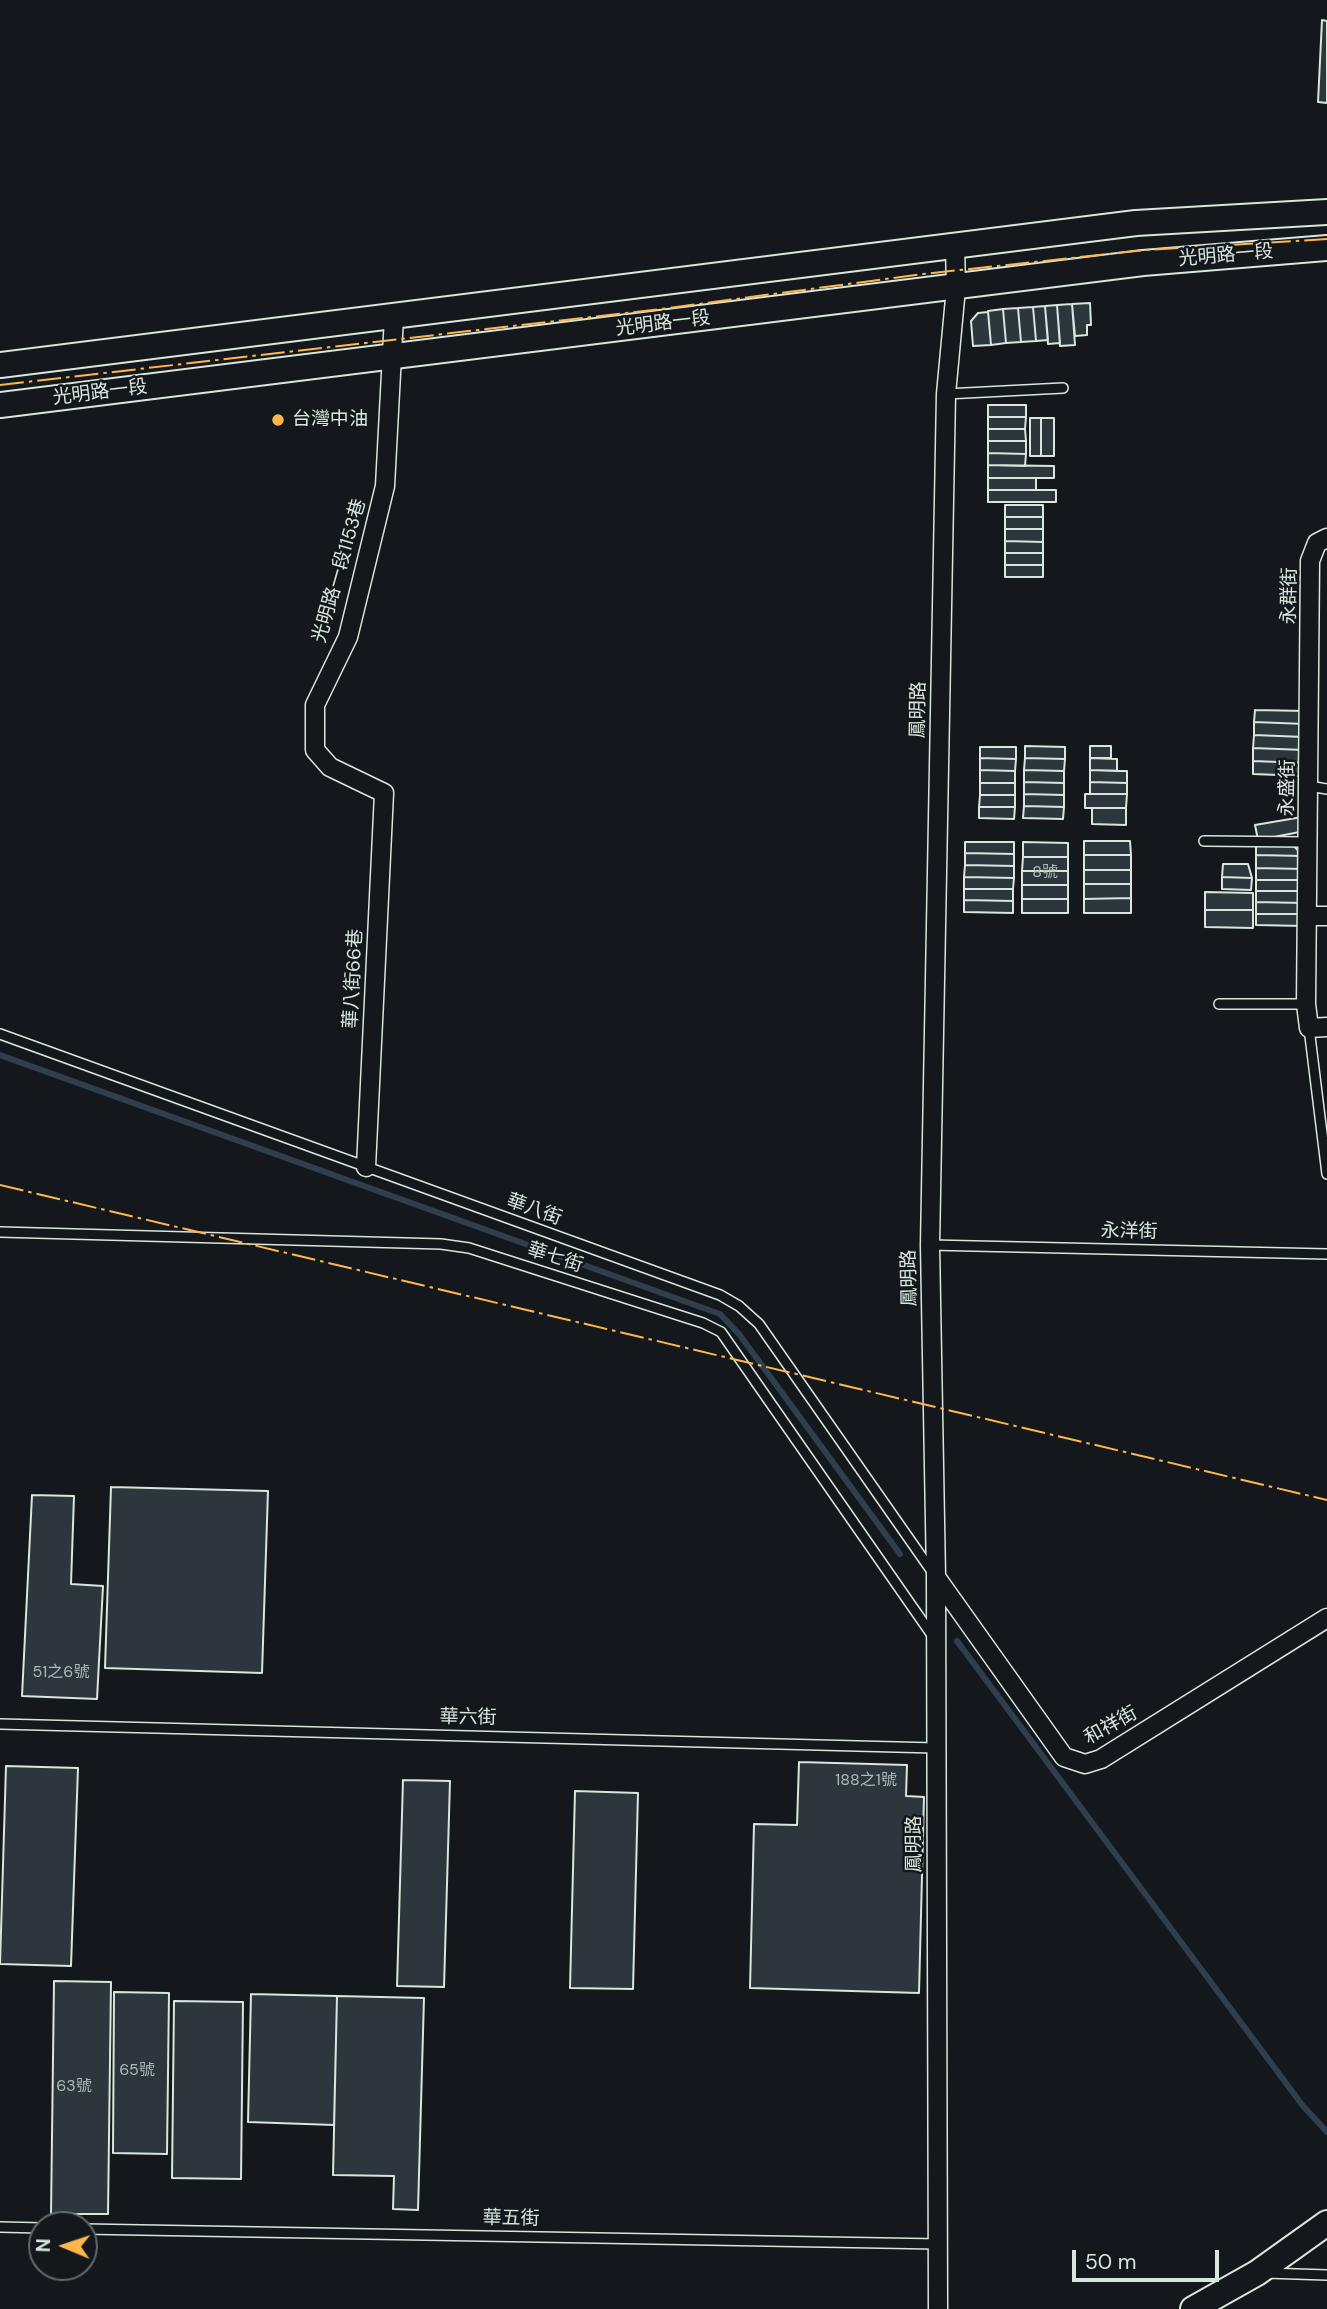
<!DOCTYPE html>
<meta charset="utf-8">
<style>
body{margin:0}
#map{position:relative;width:1327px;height:2309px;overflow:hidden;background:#14181c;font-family:"DM Sans",sans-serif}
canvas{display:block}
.north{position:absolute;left:28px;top:2211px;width:70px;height:70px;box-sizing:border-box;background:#14181c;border:2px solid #626a69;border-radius:50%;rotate:272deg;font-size:19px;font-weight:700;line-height:28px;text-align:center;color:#d8e6dc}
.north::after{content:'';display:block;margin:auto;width:24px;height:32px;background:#ffb74d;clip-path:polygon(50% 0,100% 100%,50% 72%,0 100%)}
.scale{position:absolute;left:1072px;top:2250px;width:147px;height:32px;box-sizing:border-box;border:4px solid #d8e6dc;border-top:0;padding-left:9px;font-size:21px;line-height:24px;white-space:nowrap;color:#d8e6dc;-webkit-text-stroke:5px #14181c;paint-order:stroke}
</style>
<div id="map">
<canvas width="1327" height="2309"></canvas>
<div class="north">N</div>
<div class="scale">50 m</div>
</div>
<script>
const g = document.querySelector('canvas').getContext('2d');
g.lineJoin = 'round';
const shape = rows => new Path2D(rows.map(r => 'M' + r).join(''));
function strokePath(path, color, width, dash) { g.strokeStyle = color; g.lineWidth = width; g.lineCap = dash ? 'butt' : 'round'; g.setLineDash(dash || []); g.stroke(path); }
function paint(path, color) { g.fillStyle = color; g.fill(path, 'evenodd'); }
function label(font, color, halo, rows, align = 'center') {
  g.font = font + ' "DM Sans","Noto Sans TC",sans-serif'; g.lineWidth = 5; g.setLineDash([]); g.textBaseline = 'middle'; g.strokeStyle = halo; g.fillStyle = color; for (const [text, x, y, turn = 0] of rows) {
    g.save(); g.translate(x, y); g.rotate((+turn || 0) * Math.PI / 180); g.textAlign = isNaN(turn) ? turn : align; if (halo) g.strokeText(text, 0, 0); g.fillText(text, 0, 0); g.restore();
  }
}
strokePath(shape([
 [0,1055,720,1314,739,1334,900,1554],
 [957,1641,1303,2106,1327,2132]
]), '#2f3f4d', 6);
const building = shape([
 [1322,20,1327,21,1327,103,1318,102,1322,20],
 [1090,303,1091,325,1087,325,1087,335,1075,336,1072,304,1090,303],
 [1072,304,1075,345,1060,346,1057,305,1072,304],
 [1057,305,1060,343,1048,344,1045,306,1057,305],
 [1045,306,1048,340,1036,341,1033,307,1045,306],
 [1033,307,1036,341,1021,342,1018,308,1033,307],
 [1018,308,1021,342,1006,343,1003,309,1018,308],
 [1003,309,1006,343,991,345,988,311,1003,309],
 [988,312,991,345,973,346,971,321,978,313,988,312],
 [988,405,1026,405,1026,417,988,417,988,405],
 [988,417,1026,417,1025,429,988,429,988,417],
 [1030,418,1041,418,1041,456,1030,456,1030,418],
 [1041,418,1054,418,1054,456,1041,456,1041,418],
 [988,429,1025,429,1026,441,988,441,988,429],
 [988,441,1026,441,1026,454,988,453,988,441],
 [988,453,1026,454,1025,466,988,465,988,453],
 [988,465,1054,466,1054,478,988,478,988,465],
 [988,478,1036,478,1036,490,988,490,988,478],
 [988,490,1056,490,1056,502,988,502,988,490],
 [1005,505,1043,505,1043,517,1005,517,1005,505],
 [1005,517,1043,517,1043,529,1005,529,1005,517],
 [1005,529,1043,529,1043,542,1005,541,1005,529],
 [1005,541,1043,542,1043,553,1005,553,1005,541],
 [1005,553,1043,553,1043,565,1005,565,1005,553],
 [1005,565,1043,565,1043,577,1005,577,1005,565],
 [1255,710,1305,711,1305,724,1254,722,1255,710],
 [1254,722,1305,724,1304,737,1254,735,1254,722],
 [1254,735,1304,737,1304,750,1253,748,1254,735],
 [1025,746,1065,747,1065,759,1025,758,1025,746],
 [1090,746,1111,746,1111,758,1090,758,1090,746],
 [980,747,1016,747,1016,759,980,758,980,747],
 [1253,748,1304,750,1304,763,1253,761,1253,748],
 [980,758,1016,759,1015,771,980,770,980,758],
 [1025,758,1065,759,1064,771,1024,770,1025,758],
 [1090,758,1117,759,1117,771,1090,770,1090,758],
 [1253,761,1304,763,1303,776,1253,774,1253,761],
 [980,770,1015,771,1015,783,980,783,980,770],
 [1024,770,1064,771,1064,783,1024,782,1024,770],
 [1090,770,1127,771,1127,783,1090,782,1090,770],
 [1024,782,1064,783,1064,795,1024,794,1024,782],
 [1090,782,1127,783,1127,794,1090,794,1090,782],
 [980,783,1015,783,1015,795,980,795,980,783],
 [1024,794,1064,795,1064,807,1024,806,1024,794],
 [1085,794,1127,794,1126,808,1085,808,1085,794],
 [980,795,1015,795,1015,807,979,807,980,795],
 [1024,806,1064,807,1063,819,1023,818,1024,806],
 [979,807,1015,807,1014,819,979,818,979,807],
 [1092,808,1126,808,1126,825,1092,824,1092,808],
 [1302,817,1305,831,1258,840,1255,825,1302,817],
 [1084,841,1130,841,1131,855,1084,855,1084,841],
 [965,842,1014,842,1014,854,965,853,965,842],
 [1023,842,1068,843,1068,857,1023,857,1023,842],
 [1256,845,1293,845,1303,856,1256,855,1256,845],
 [965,853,1014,854,1014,866,965,865,965,853],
 [1084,855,1131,855,1131,870,1084,870,1084,855],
 [1256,855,1303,856,1303,869,1256,868,1256,855],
 [1023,857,1068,857,1068,871,1022,871,1023,857],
 [1223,864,1248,864,1252,878,1222,877,1223,864],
 [965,865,1014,866,1014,878,964,877,965,865],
 [1256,868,1303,869,1303,880,1256,880,1256,868],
 [1084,870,1131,870,1131,884,1084,884,1084,870],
 [1022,871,1068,871,1068,885,1022,885,1022,871],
 [964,877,1014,878,1013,889,964,889,964,877],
 [1222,877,1252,878,1251,890,1222,889,1222,877],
 [1256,880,1303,880,1304,891,1256,891,1256,880],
 [1084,884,1131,884,1131,898,1084,899,1084,884],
 [1022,885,1068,885,1068,899,1022,899,1022,885],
 [964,889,1013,889,1013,901,964,900,964,889],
 [1256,891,1304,891,1304,903,1256,902,1256,891],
 [1205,892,1253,893,1253,910,1205,910,1205,892],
 [1131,898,1131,913,1084,913,1084,899,1131,898],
 [1022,899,1068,899,1068,913,1022,913,1022,899],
 [964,900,1013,901,1013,913,964,912,964,900],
 [1256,902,1304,903,1304,914,1256,914,1256,902],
 [1205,910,1253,910,1253,928,1205,927,1205,910],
 [1256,914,1304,914,1304,926,1256,925,1256,914],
 [111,1487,268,1491,262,1673,105,1668,111,1487],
 [32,1495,74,1496,71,1584,103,1586,97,1699,22,1696,32,1495],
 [799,1762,907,1765,906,1796,924,1797,919,1993,750,1988,754,1824,797,1825,799,1762],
 [6,1766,78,1768,71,1966,0,1964,6,1766],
 [403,1780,450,1781,444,1987,397,1986,403,1780],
 [575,1791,638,1793,633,1989,570,1988,575,1791],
 [54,1981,111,1982,108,2214,51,2214,54,1981],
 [114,1992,169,1993,167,2154,113,2153,114,1992],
 [251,1994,337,1996,334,2125,248,2122,251,1994],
 [337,1996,424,1998,418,2210,393,2209,394,2176,333,2175,337,1996],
 [174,2001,243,2002,241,2179,172,2178,174,2001]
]);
paint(building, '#2c363c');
strokePath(building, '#d8e6dc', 2);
const lane = shape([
 [946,394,1063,388],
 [1309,786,1327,789],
 [1204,841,1308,842],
 [1219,1004,1306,1004],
 [1309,1028,1327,1174],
 [0,1034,720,1295,739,1306,759,1324,933,1573],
 [0,1232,441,1244,469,1248,703,1323,721,1332,934,1638],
 [930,1245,1327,1254],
 [0,1724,935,1748],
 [0,2227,42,2228],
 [84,2229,938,2244],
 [1266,2273,1327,2275]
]);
const street = shape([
 [1327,538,1317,543,1310,561,1306,1004,1309,1028,1327,1027],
 [1307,916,1327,916],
 [366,1167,384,793,330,767,315,750,315,705,348,637,385,486,394,317],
 [936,1577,1064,1757,1085,1764,1101,1759,1327,1618],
 [938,2309,936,1577,930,1245,946,394,956,288,955,246]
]);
const secondary = shape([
 [0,365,1136,223,1327,212],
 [0,405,1143,263,1327,248],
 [1193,2309,1257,2273,1327,2223]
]);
strokePath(lane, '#d8e6dc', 12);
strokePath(street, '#d8e6dc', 21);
strokePath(secondary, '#d8e6dc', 28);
strokePath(lane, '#14181c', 9);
strokePath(street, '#14181c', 18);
strokePath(secondary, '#14181c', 24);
strokePath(shape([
 [0,385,661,309,923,274,1146,250,1327,239],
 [0,1185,1327,1500]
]), '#ffb74d', 2, [24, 5, 3.5, 5]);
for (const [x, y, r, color] of [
 [278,420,7,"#ffb74d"]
]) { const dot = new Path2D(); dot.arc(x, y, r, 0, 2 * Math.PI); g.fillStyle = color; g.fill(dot); strokePath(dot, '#14181c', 2.5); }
label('16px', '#adbab4', null, [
 ["8號",1045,873],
 ["51之6號",61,1673],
 ["188之1號",866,1781],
 ["65號",137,2071],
 ["63號",74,2087]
]);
label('19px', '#d8e6dc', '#14181c', [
 ["光明路一段",1226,256,-5],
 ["光明路一段",663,324,-7],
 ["光明路一段",100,393,-7],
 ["光明路一段1153巷",340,571,-74],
 ["永群街",1290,596,-89],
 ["鳳明路",919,710,-89],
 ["永盛街",1288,788,-89],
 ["華八街66巷",354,979,-87],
 ["華八街",534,1210,20],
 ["永洋街",1129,1232,1],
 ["華七街",555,1258,18],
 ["鳳明路",910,1278,-91],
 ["華六街",468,1718,1],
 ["和祥街",1111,1726,-29],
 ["鳳明路",915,1844,-90],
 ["華五街",511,2219,1]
]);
label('19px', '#d8e6dc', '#14181c', [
 ["台灣中油",292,420]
], 'left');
</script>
